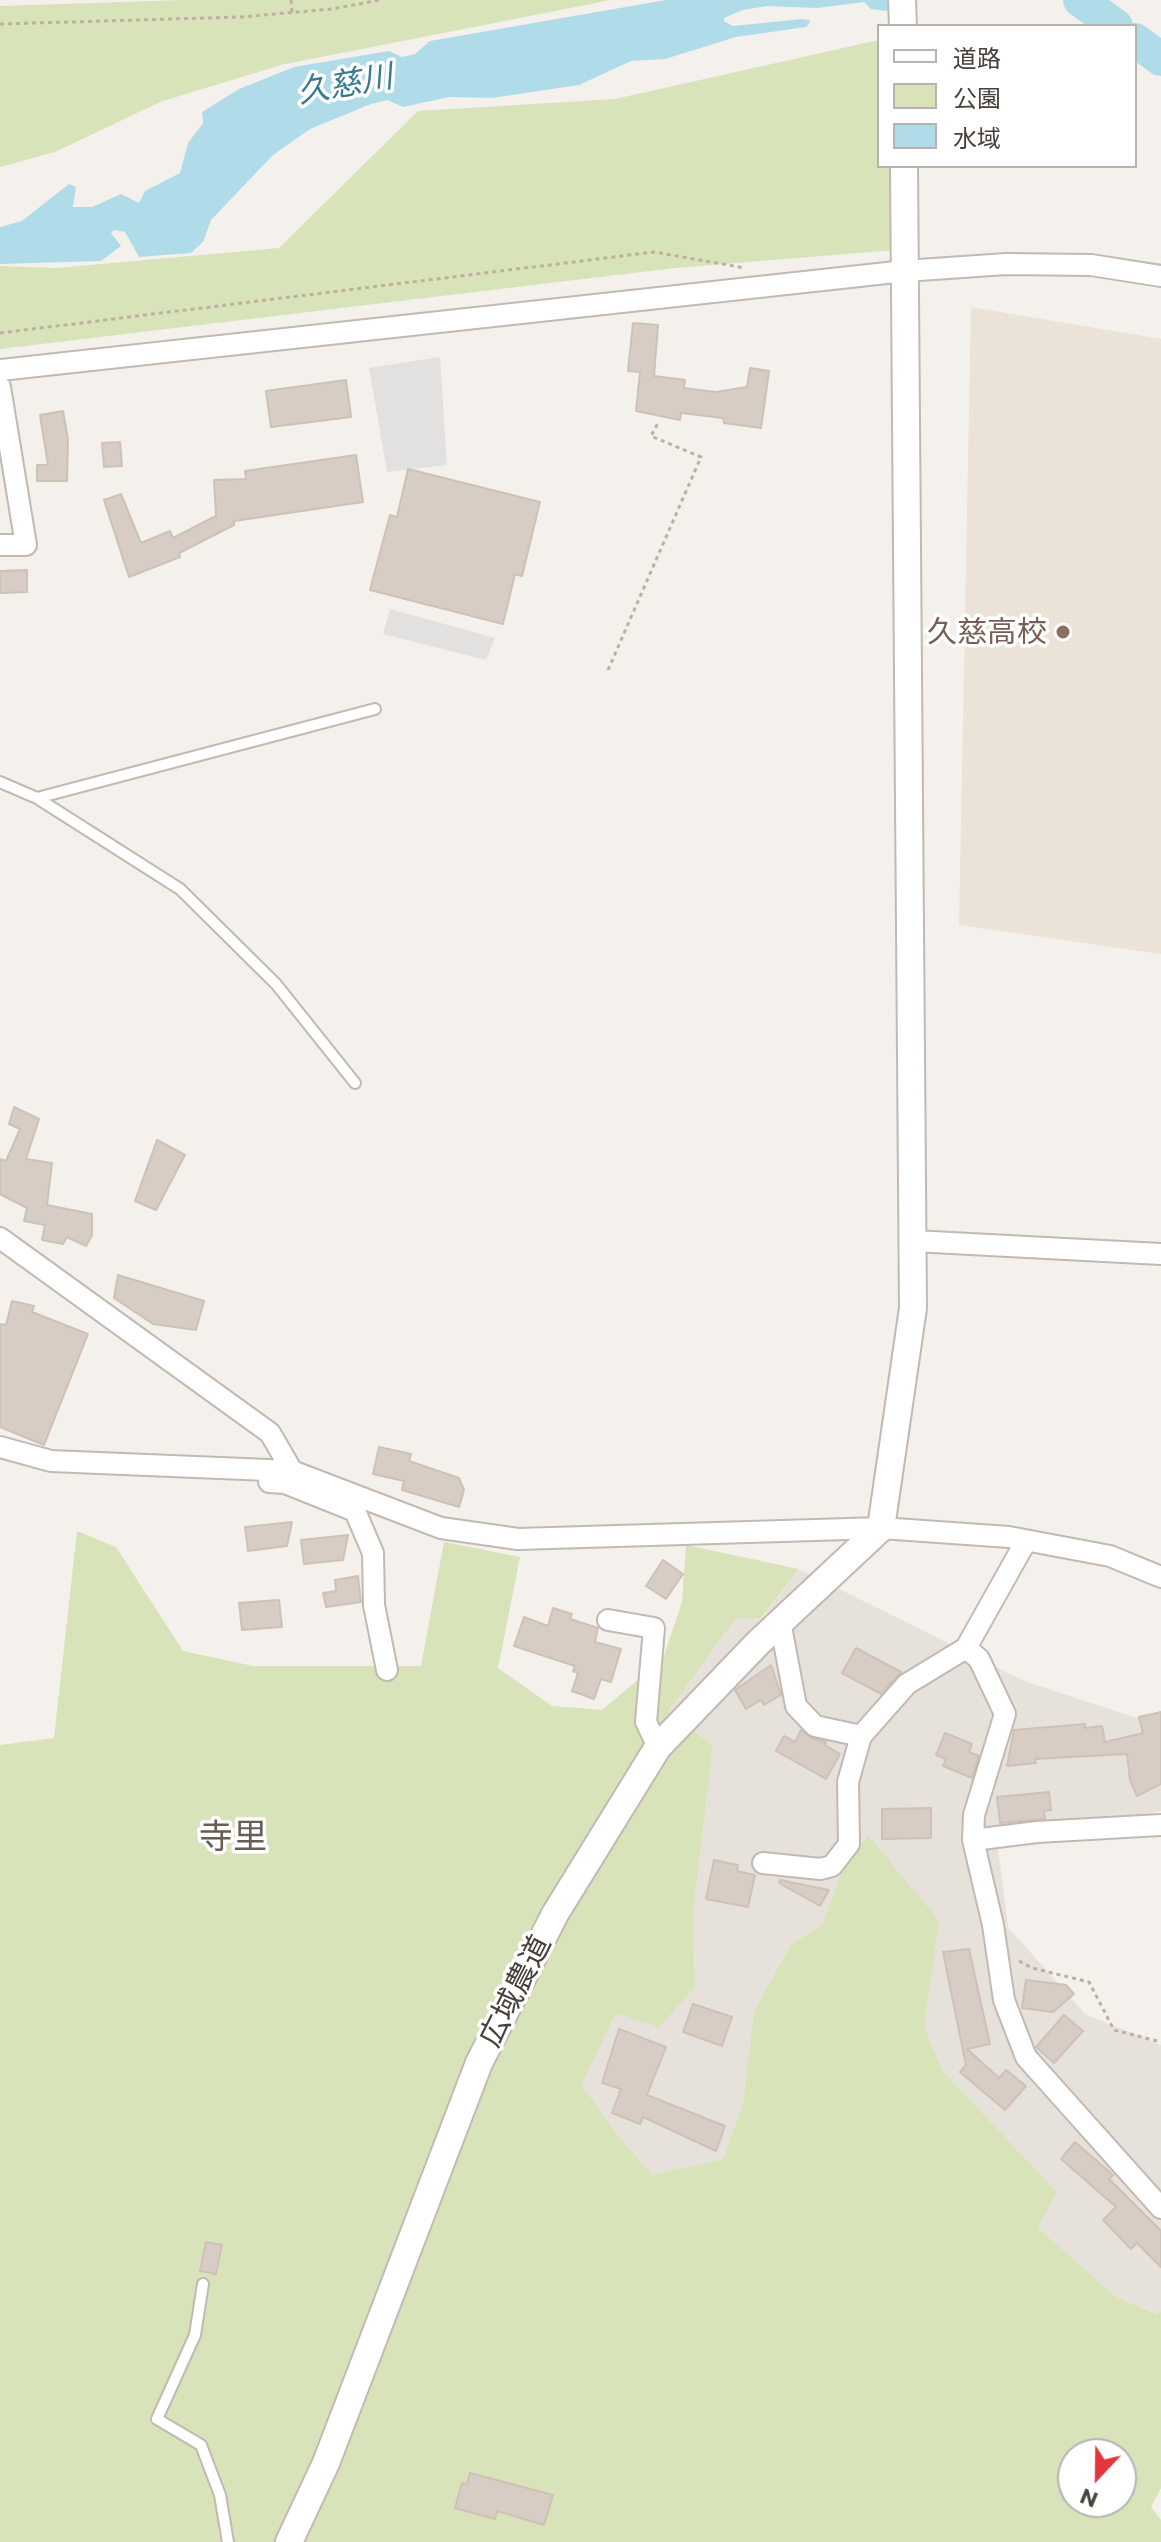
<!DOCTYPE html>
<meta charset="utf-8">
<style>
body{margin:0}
#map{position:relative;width:1161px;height:2542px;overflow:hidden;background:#f4f0ec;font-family:Commissioner,"Noto Sans JP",sans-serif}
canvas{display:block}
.legend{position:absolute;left:877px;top:24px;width:260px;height:144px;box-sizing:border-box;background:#fff;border:2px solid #b6b3b0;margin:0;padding:10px 14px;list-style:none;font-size:24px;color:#48403a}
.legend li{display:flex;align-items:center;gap:16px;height:40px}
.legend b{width:40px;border:2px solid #b6b3b0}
.north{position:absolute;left:1057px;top:2438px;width:80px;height:80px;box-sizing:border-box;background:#fff;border:2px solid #b6b3b0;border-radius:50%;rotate:202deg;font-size:22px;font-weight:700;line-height:32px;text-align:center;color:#48403a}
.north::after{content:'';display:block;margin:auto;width:28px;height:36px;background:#e1363b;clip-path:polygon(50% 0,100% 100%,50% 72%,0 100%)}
</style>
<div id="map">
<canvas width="1161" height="2542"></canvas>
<ul class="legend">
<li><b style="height:10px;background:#fff"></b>道路</li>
<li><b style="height:22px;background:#d8e3ba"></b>公園</li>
<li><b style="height:22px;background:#b0dce9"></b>水域</li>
</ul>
<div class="north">N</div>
</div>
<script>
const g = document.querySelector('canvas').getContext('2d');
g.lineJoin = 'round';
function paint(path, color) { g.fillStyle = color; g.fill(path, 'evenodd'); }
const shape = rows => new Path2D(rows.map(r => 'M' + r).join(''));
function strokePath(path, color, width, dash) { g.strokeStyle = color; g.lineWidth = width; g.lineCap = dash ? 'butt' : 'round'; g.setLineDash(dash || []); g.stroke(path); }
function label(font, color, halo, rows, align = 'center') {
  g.font = font + ' Commissioner,"Noto Sans JP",sans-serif'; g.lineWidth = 7; g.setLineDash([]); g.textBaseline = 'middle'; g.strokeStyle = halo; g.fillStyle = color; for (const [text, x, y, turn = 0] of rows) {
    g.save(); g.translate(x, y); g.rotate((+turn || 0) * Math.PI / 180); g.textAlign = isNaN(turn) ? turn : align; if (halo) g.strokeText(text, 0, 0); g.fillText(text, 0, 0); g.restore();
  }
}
paint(shape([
 [799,1569,1024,1681,1161,1726,1161,1811,998,1849,1008,1927,1085,2014,1161,2045,1161,2311,1158,2314,1116,2297,1037,2228,1057,2192,942,2070,924,2026,938,1921,840,1875,822,1925,791,1944,754,2011,743,2102,723,2159,652,2175,616,2133,582,2085,616,2013,695,1987,693,1914,713,1745,668,1712,736,1618,762,1618]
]), '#e7e1db');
paint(shape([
 [971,307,1161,339,1161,954,959,925]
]), '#ebe2d8');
paint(shape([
 [183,0,611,0,281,65,160,102,55,152,0,167,0,6],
 [879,40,879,166,894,166,896,250,675,268,0,349,0,266,57,268,279,248,418,111,615,99],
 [77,1531,116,1547,183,1651,253,1666,421,1666,444,1542,520,1557,498,1668,552,1706,602,1710,663,1659,682,1602,686,1545,799,1569,761,1618,736,1618,668,1712,713,1745,693,1914,695,1987,659,2027,616,2013,582,2085,616,2133,652,2175,723,2159,743,2102,754,2011,791,1944,822,1925,840,1875,868,1835,939,1921,924,2026,942,2070,1057,2192,1038,2228,1116,2297,1157,2314,1161,2311,1161,2488,1151,2507,1161,2520,1161,2542,0,2542,0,1745,54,1738],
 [1073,2454,1121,2454,1121,2502,1073,2502]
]), '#d8e3ba');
paint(shape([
 [440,357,447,465,387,472,369,368],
 [390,609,495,638,486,660,383,634]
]), '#e3e1df');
paint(shape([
 [666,0,908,0,886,11,871,9,864,2,817,8,767,6,743,10,724,18,724,21,733,26,802,19,810,20,809,24,806,27,736,37,665,59,631,61,579,85,492,98,449,97,403,107,387,100,371,104,310,129,273,155,211,220,203,242,191,253,139,257,125,232,114,230,111,233,121,246,101,261,0,264,0,227,22,221,69,184,76,187,73,207,92,207,121,194,139,203,145,191,180,173,188,143,203,123,202,112,239,89,294,67,389,51,402,57,415,54,430,41]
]), '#b0dce9');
strokePath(shape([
 [1080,0,1116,26],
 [1135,40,1161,59]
]), '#b0dce9', 34);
const building = shape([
 [633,323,658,325,654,376,685,380,684,388,716,392,747,387,750,368,769,371,761,428,724,423,723,418,681,413,680,420,636,411,640,372,628,371,633,323],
 [346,380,351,417,271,427,266,391,346,380],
 [63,411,68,439,67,481,37,481,37,465,48,465,40,415,63,411],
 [120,442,122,466,104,467,102,443,120,442],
 [356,455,363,502,234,521,234,525,179,553,180,557,129,577,104,500,121,494,141,543,170,531,173,538,216,516,214,480,246,479,245,471,356,455],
 [408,469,540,502,522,576,515,574,503,624,370,590,390,515,397,517,408,469],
 [27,570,27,592,0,593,0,571,27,570],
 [14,1107,39,1119,26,1159,52,1163,47,1205,92,1214,92,1235,86,1246,67,1237,63,1244,42,1240,45,1225,24,1221,27,1208,0,1194,0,1159,6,1161,20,1129,9,1124,14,1107],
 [157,1140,185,1155,156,1210,135,1201,157,1140],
 [118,1275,204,1301,196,1330,153,1324,114,1298,118,1275],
 [12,1301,34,1306,32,1312,88,1334,44,1445,0,1427,0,1324,6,1325,12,1301],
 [379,1447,411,1454,409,1461,459,1478,464,1490,459,1507,402,1490,404,1481,373,1474,379,1447],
 [292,1522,287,1546,248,1551,245,1527,292,1522],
 [348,1535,343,1560,304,1564,301,1540,348,1535],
 [663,1560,683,1574,666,1599,646,1586,663,1560],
 [358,1576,361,1602,326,1607,323,1593,336,1591,335,1580,358,1576],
 [279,1600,282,1627,242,1630,239,1603,279,1600],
 [553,1608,572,1614,570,1619,598,1628,595,1642,621,1649,611,1682,601,1679,594,1699,572,1691,578,1673,573,1671,575,1666,514,1646,524,1617,548,1626,553,1608],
 [856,1648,901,1672,881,1694,842,1673,856,1648],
 [771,1665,781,1695,764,1705,761,1700,746,1709,735,1690,771,1665],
 [1161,1712,1161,1784,1137,1796,1130,1780,1127,1754,1035,1759,1036,1763,1007,1766,1014,1730,1085,1724,1085,1728,1102,1726,1105,1742,1143,1733,1139,1717,1161,1712],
 [801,1730,811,1738,826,1742,825,1745,840,1754,826,1779,776,1751,784,1736,795,1742,801,1730],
 [945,1733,972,1744,969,1752,979,1756,972,1778,943,1766,946,1759,936,1755,945,1733],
 [1049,1792,1051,1810,1044,1811,1045,1819,1000,1823,997,1797,1049,1792],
 [931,1808,931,1838,882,1839,882,1809,931,1808],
 [714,1860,738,1865,737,1871,755,1875,748,1907,706,1899,714,1860],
 [780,1880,829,1890,820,1906,779,1883,780,1880],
 [969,1949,990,2044,967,2049,999,2078,1006,2070,1026,2086,1005,2110,960,2072,966,2065,943,1952,969,1949],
 [1026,1980,1066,1985,1074,1994,1053,2012,1022,2008,1026,1980],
 [693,2004,732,2017,722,2046,683,2032,693,2004],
 [1064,2015,1083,2031,1054,2063,1036,2047,1064,2015],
 [619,2029,666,2047,647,2095,725,2126,716,2151,643,2117,640,2124,612,2113,621,2089,602,2083,619,2029],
 [1075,2142,1113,2175,1109,2179,1161,2231,1161,2267,1137,2243,1131,2249,1103,2220,1116,2207,1061,2159,1075,2142],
 [206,2242,222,2245,216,2274,200,2271,206,2242],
 [470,2473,553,2495,544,2525,497,2511,495,2519,455,2508,462,2483,467,2484,470,2473]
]);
paint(building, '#d7cdc5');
strokePath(building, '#cec1b6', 2);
const service = shape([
 [0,782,37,798,180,889,276,984,355,1083],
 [37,798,375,709],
 [203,2284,195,2335,157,2419,201,2445,220,2495,228,2542]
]);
const minor = shape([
 [0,370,905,271,1006,264,1091,265,1161,276],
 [0,387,26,545,0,545],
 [0,1238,270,1433,292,1471],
 [913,1241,1161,1254],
 [0,1447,51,1461,292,1471,441,1528,518,1539,881,1528,1009,1537,1110,1556,1161,1577],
 [269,1482,285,1483,355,1511,373,1553,374,1605,387,1670],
 [1026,1541,966,1648,979,1659,1005,1714,974,1815,973,1840,993,1925,1004,2000,1026,2057,1161,2208],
 [608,1620,654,1628,646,1722,658,1747],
 [780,1621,796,1706,815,1726,861,1736],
 [973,1840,1037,1832,1161,1825],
 [763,1863,820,1869,832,1866,849,1844,848,1782,861,1736,907,1684,966,1648]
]);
const tertiary = shape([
 [902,0,903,26],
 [289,2542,326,2463,479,2063,555,1914,658,1747,758,1643,881,1528,913,1308,904,166]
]);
strokePath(service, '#c2b9b2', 14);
strokePath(minor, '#c2b9b2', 24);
strokePath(tertiary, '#c2b9b2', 30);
strokePath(shape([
 [291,0,292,12],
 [0,24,240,17,332,9,380,0],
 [0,333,654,252,745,268],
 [608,670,701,457,651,436,659,421],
 [1019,1961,1032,1968,1089,1982,1114,2030,1161,2042]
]), '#bfafa2', 3, [4, 4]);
strokePath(service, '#fff', 10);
strokePath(minor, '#fff', 20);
strokePath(tertiary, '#fff', 26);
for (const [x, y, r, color] of [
 [1063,632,8,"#8d6e63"]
]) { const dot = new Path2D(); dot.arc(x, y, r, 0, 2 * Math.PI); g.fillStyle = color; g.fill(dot); strokePath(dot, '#fff', 3); }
label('30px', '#785e54', '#fff', [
 ["久慈高校",1047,632]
], 'right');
label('30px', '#48403a', '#fff', [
 ["広域農道",515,1991,-63]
]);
label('italic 32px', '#387b91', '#fff', [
 ["久慈川",345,84,-10]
]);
label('34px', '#695c53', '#fff', [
 ["寺里",233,1837]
]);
</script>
